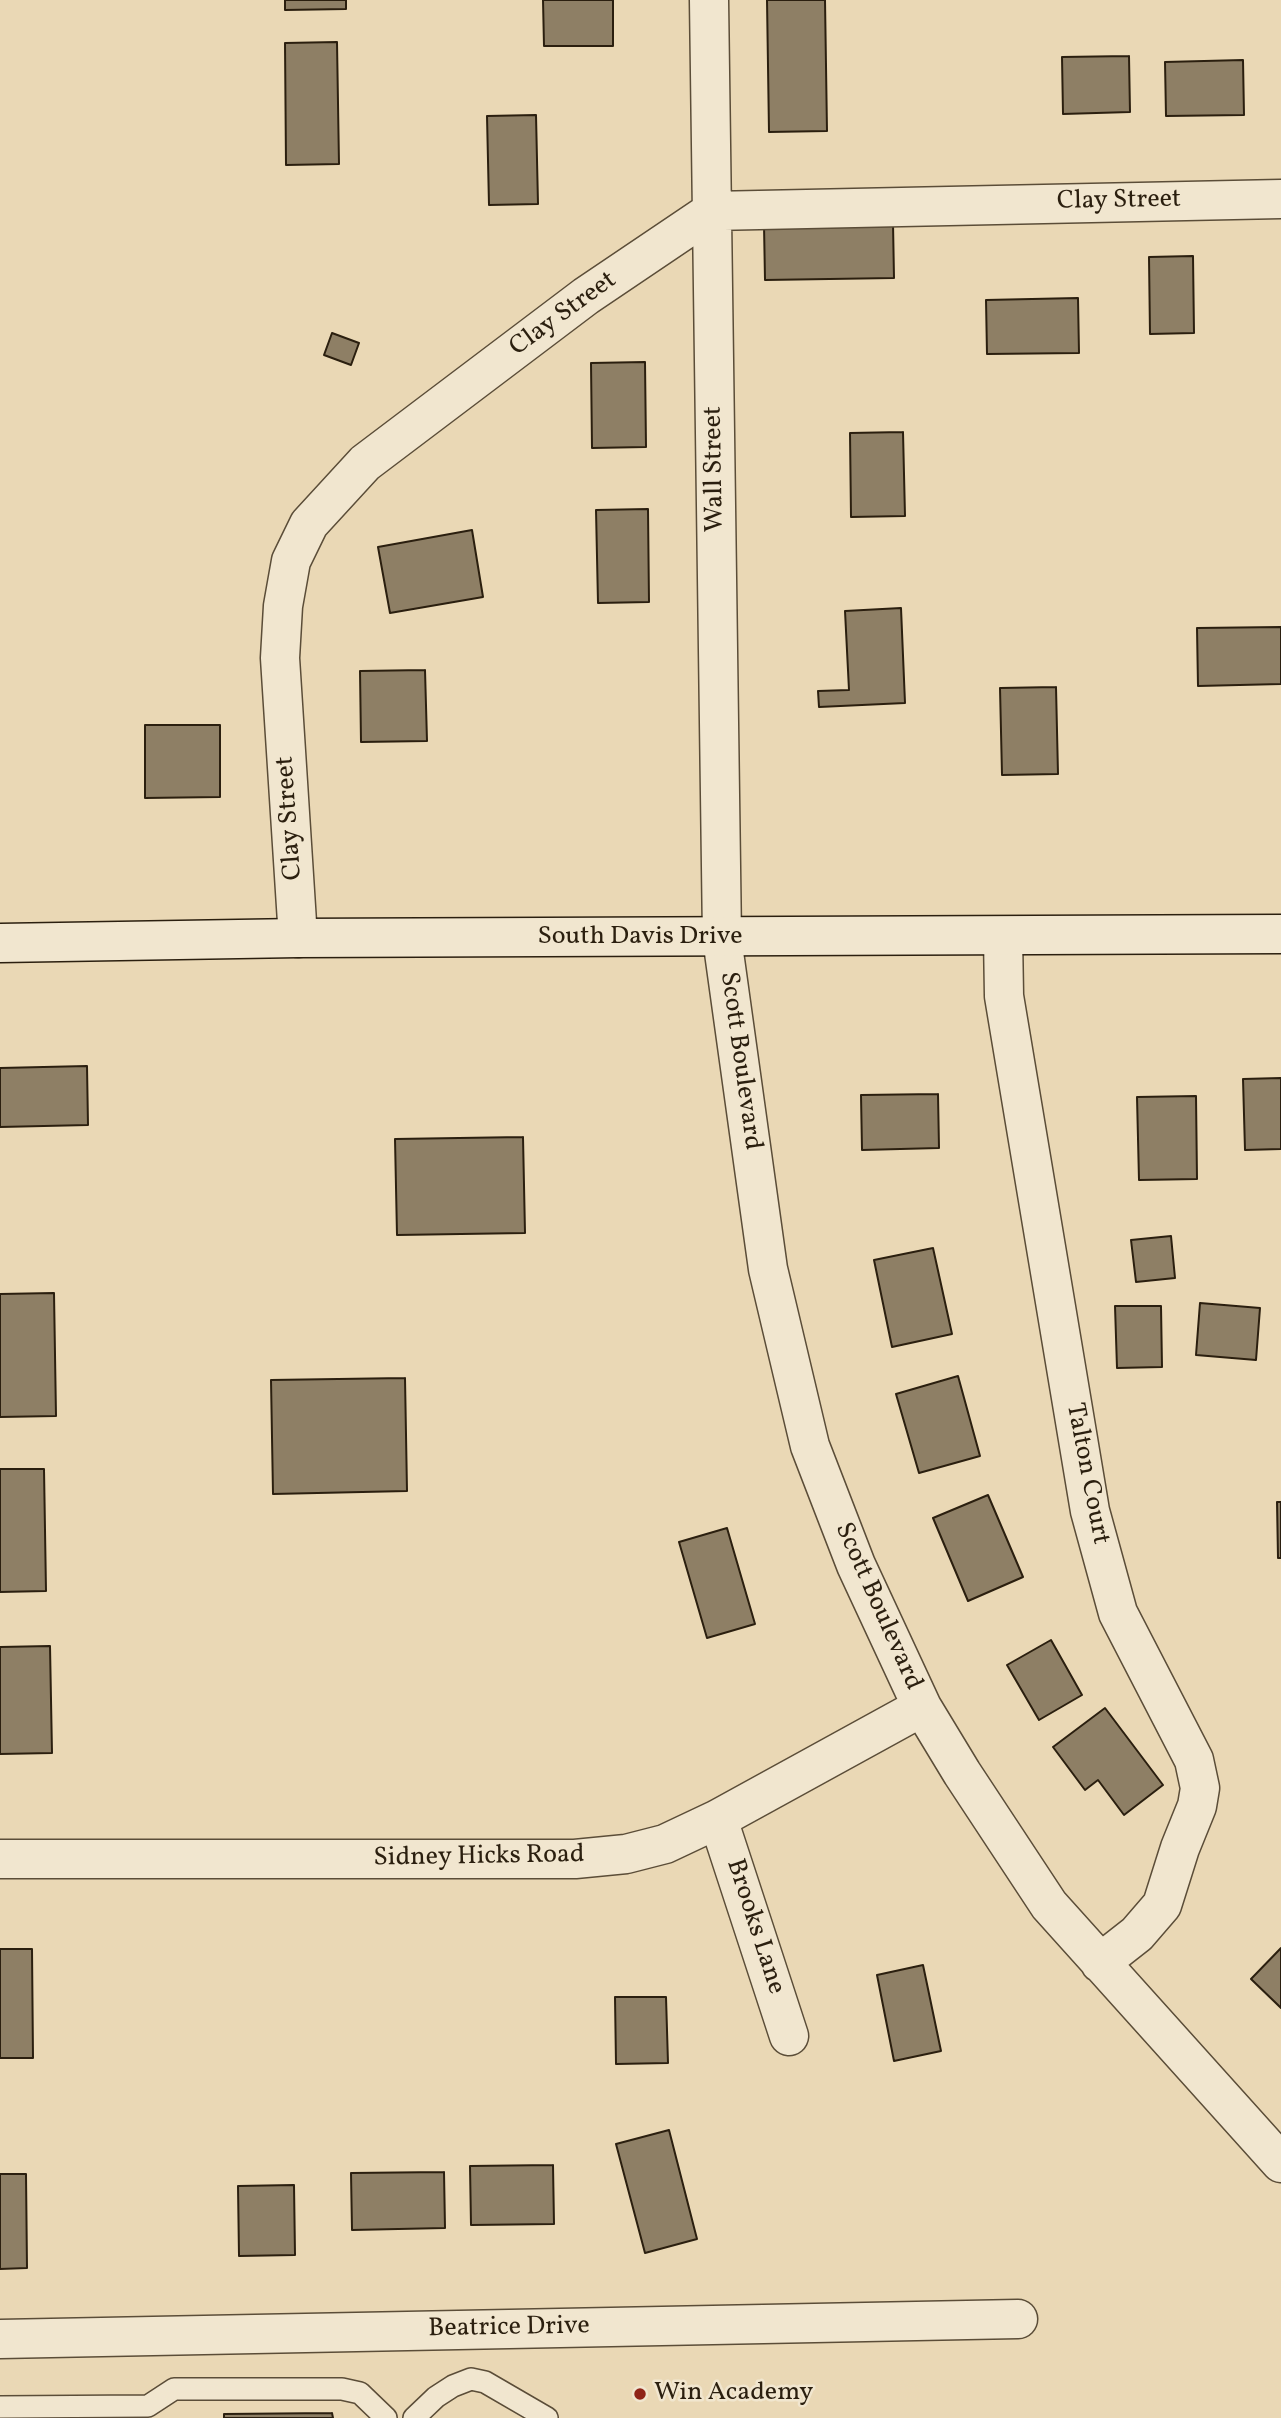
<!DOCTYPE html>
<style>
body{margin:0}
canvas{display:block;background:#ead8b5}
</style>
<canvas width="1281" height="2418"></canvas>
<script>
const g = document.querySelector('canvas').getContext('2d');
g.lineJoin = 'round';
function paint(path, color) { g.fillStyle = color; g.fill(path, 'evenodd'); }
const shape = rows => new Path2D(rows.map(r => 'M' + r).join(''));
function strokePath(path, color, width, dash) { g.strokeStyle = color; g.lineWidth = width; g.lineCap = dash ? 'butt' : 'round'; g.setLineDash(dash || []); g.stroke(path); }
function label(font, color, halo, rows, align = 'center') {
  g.font = font + ' Vollkorn,serif'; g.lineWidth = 5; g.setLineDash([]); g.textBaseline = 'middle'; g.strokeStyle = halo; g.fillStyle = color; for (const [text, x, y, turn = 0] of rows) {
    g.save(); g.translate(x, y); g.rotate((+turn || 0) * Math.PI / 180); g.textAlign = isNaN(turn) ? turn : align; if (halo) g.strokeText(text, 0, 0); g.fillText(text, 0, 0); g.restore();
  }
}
const building = shape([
 [285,0,346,0,346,9,285,10,285,0],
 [543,0,613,0,613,46,544,46,543,0],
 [767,0,825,0,827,131,769,132,767,0],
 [337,42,339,164,286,165,285,43,337,42],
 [1129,56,1130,112,1063,114,1062,57,1129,56],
 [1243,60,1244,115,1166,116,1165,62,1243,60],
 [536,115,538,204,489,205,487,116,536,115],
 [893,223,894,278,765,280,764,225,893,223],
 [1193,256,1194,333,1150,334,1149,257,1193,256],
 [1078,298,1079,353,987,354,986,300,1078,298],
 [332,333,359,343,351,365,324,355,332,333],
 [645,362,646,447,592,448,591,363,645,362],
 [903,432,905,516,851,517,850,433,903,432],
 [648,509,649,602,598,603,596,510,648,509],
 [472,530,483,597,390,613,378,547,472,530],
 [901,608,905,703,819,707,818,691,849,690,845,611,901,608],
 [1281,627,1281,684,1198,686,1197,628,1281,627],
 [425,670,427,741,361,742,360,671,425,670],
 [1056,687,1058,774,1002,775,1000,688,1056,687],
 [145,725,220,725,220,797,145,798,145,725],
 [87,1066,88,1125,0,1127,0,1068,87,1066],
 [1281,1078,1281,1149,1245,1150,1243,1079,1281,1078],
 [938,1094,939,1148,862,1150,861,1095,938,1094],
 [1196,1096,1197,1179,1139,1180,1137,1097,1196,1096],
 [523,1137,525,1233,397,1235,395,1139,523,1137],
 [1171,1236,1175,1278,1136,1282,1131,1240,1171,1236],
 [933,1248,952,1334,892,1347,874,1260,933,1248],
 [54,1293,56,1416,0,1417,0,1294,54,1293],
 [1200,1303,1260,1308,1256,1360,1196,1355,1200,1303],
 [1115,1306,1161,1306,1162,1367,1117,1368,1115,1306],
 [958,1376,980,1456,919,1473,896,1394,958,1376],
 [405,1378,407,1491,273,1494,271,1380,405,1378],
 [0,1469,44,1469,46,1591,0,1592,0,1469],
 [988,1495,1023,1577,968,1601,933,1518,988,1495],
 [1277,1502,1281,1502,1281,1558,1278,1558,1277,1502],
 [727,1528,755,1624,707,1638,679,1542,727,1528],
 [1051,1640,1082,1695,1039,1720,1007,1665,1051,1640],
 [50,1646,52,1753,0,1754,0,1647,50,1646],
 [1105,1708,1163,1785,1124,1815,1098,1780,1085,1790,1053,1747,1105,1708],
 [1281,1948,1281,2008,1251,1979,1281,1948],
 [0,1949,32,1949,33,2058,0,2058,0,1949],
 [923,1965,941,2051,894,2061,877,1975,923,1965],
 [615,1997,666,1997,668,2063,616,2064,615,1997],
 [669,2130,697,2239,645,2253,616,2144,669,2130],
 [553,2165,554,2224,471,2225,470,2166,553,2165],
 [444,2172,445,2228,352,2230,351,2173,444,2172],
 [0,2174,26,2174,27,2268,0,2269,0,2174],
 [294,2185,295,2255,239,2256,238,2186,294,2185],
 [332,2413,333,2418,224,2418,224,2414,332,2413]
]);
paint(building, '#8e7f65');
strokePath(building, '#2b1f0f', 2);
const lane = shape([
 [0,2407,148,2406,174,2389,342,2389,360,2393,386,2418],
 [414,2418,436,2397,453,2386,471,2379,485,2382,547,2418]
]);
const street = shape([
 [709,0,722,938,768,1269,810,1446,856,1565,922,1707,962,1773,1049,1905,1281,2163],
 [1003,936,1004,996,1090,1511,1118,1613,1194,1760,1200,1788,1197,1806,1180,1848,1162,1905,1137,1934,1100,1963],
 [298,938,280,658,283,606,291,561,309,524,365,463,586,296,712,211,1281,199],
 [718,1819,789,2036],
 [0,1859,575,1859,626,1854,665,1844,718,1819,922,1707],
 [0,2339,1018,2319]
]);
const secondary = shape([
 [0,943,298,938,1281,934]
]);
strokePath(lane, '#5b4d38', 24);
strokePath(street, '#5b4d38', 41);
strokePath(secondary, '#2b1f0f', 41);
strokePath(lane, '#f1e6cf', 21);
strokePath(street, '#f1e6cf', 38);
strokePath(secondary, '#f1e6cf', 38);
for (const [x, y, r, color] of [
 [640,2394,7,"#8f2418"]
]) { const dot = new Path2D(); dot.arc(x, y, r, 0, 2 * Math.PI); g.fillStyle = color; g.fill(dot); strokePath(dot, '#f1e6cf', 2.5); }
label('26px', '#2b1f0f', '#f1e6cf', [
 ["Clay Street",1119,202,-1],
 ["Clay Street",564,315,-36],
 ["Wall Street",716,469,-91],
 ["Clay Street",291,818,-94],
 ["South Davis Drive",640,938],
 ["Scott Boulevard",739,1061,82],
 ["Talton Court",1086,1474,79],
 ["Scott Boulevard",877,1607,66],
 ["Sidney Hicks Road",479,1858,-1],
 ["Brooks Lane",754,1927,72],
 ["Beatrice Drive",509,2329,-1]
]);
label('26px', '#2b1f0f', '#f1e6cf', [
 ["Win Academy",654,2394]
], 'left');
</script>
